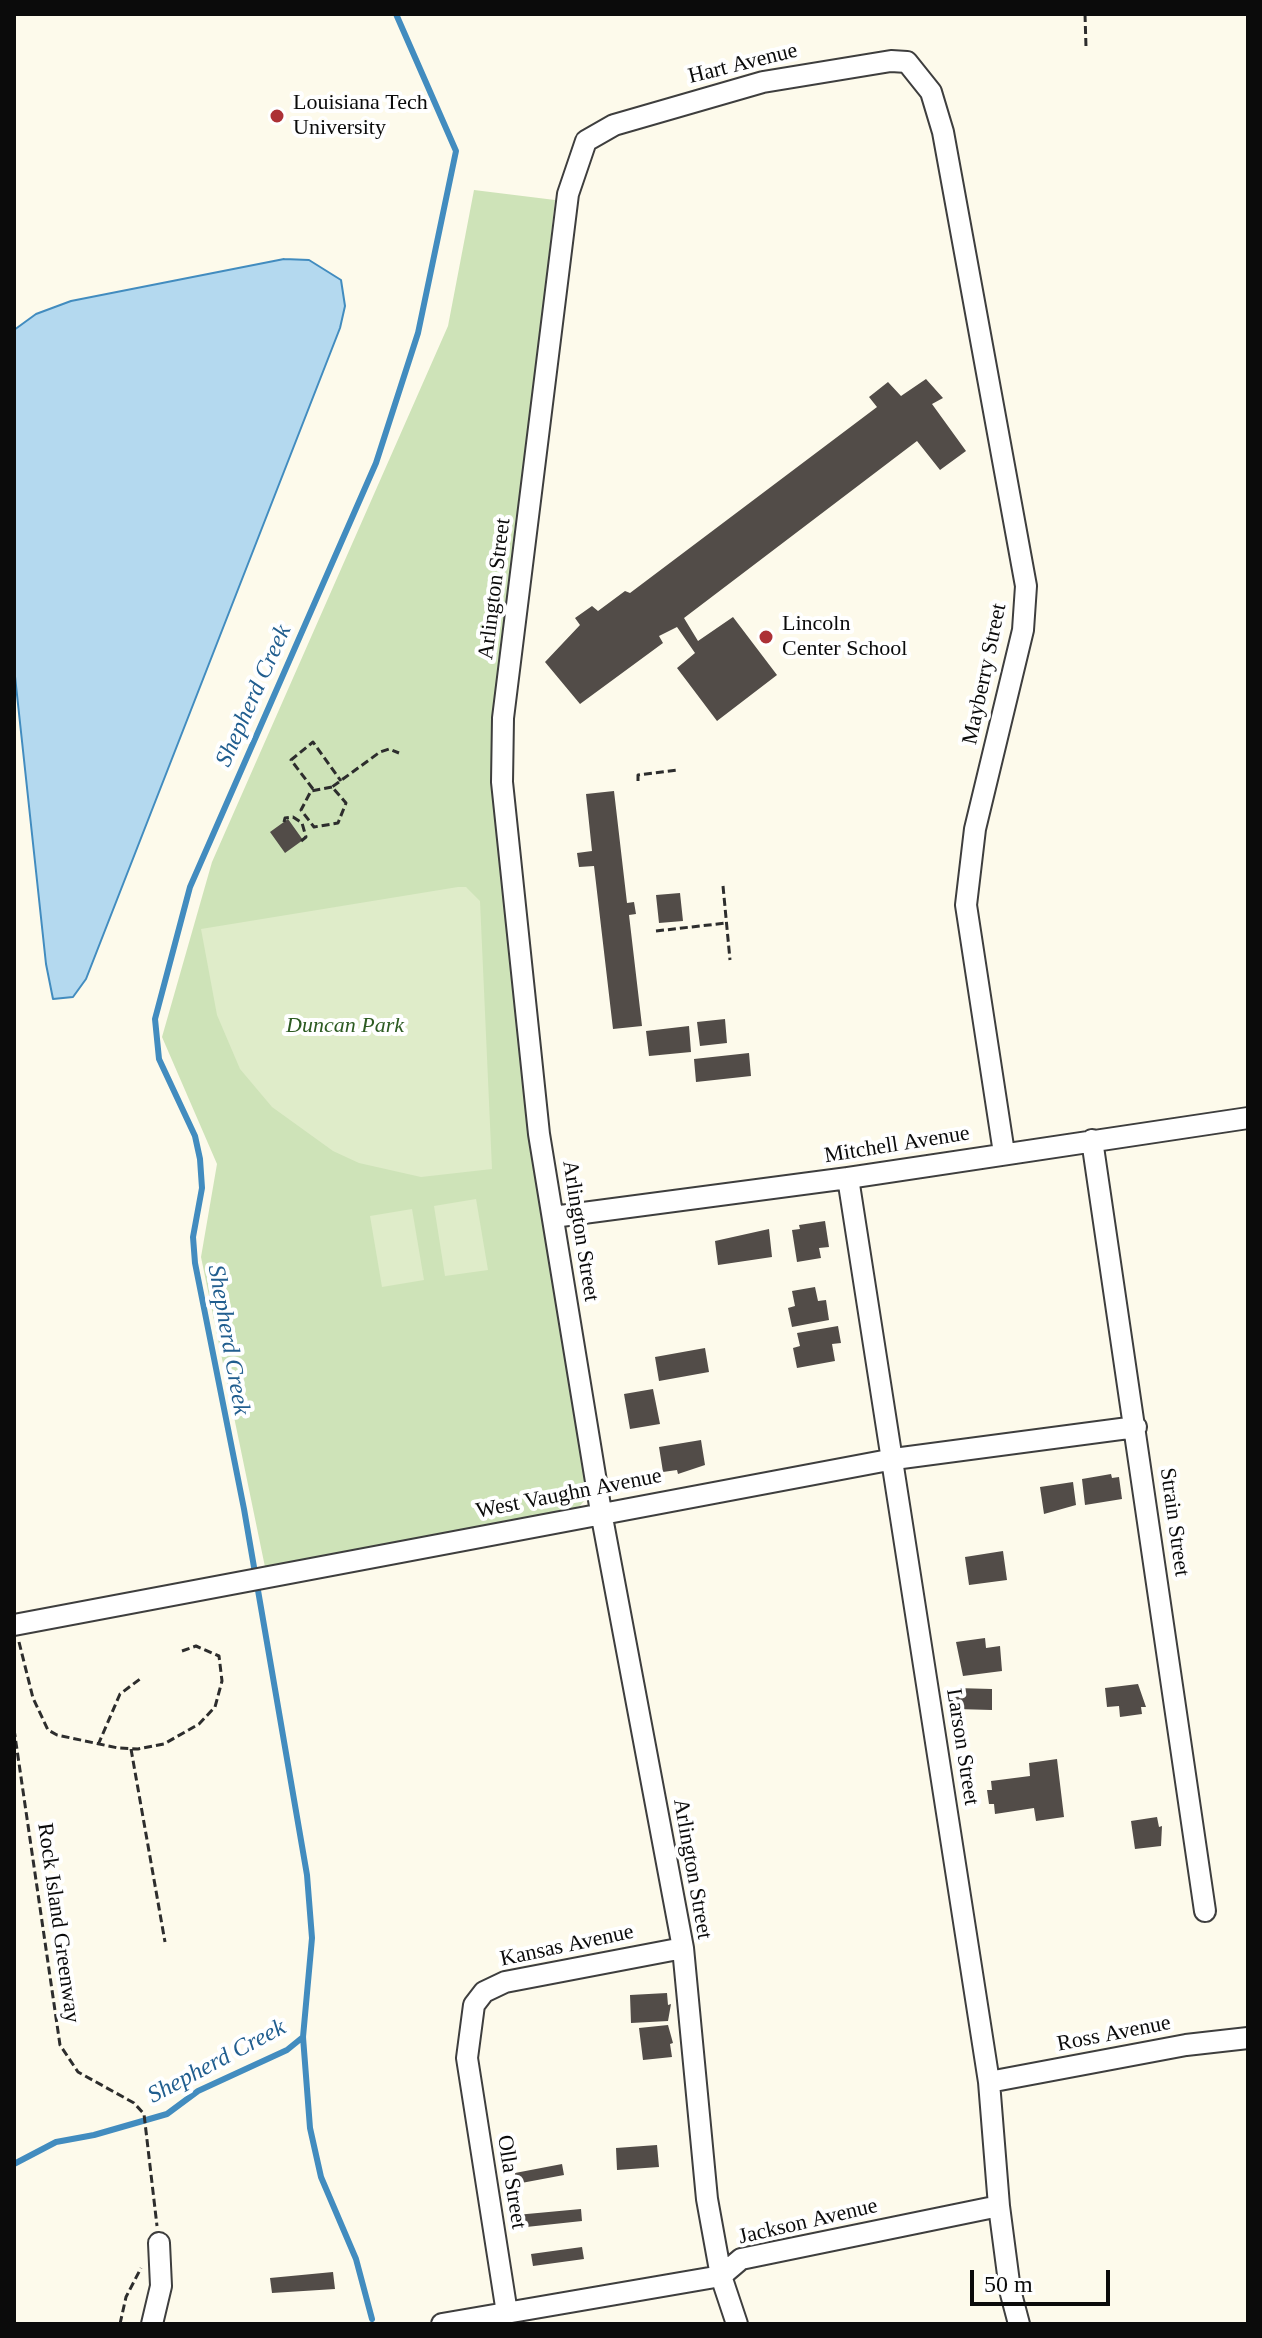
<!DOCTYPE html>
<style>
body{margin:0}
#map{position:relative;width:1262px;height:2338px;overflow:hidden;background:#fdfaeb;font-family:Georgia,serif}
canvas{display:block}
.frame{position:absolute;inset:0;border:16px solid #0b0b0b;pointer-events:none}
.scale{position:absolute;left:970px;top:2270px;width:140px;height:36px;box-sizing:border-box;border:4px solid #0b0b0b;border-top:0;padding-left:10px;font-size:24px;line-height:28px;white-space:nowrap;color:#0b0b0b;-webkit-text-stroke:6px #fff;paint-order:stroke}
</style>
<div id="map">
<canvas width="1262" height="2338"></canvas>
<div class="frame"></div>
<div class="scale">50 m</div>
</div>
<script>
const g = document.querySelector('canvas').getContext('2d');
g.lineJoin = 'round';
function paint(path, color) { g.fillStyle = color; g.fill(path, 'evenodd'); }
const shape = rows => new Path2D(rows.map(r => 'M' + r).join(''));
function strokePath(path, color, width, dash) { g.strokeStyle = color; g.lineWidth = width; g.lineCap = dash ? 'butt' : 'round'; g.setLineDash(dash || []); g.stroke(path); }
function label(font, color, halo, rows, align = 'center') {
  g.font = font + ' Georgia,serif'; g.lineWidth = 8; g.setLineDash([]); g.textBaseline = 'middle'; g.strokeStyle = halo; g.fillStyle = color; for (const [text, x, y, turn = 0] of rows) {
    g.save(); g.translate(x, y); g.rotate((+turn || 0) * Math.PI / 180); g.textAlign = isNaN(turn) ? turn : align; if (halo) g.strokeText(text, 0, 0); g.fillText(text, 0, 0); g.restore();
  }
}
paint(shape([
 [474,190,555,200,493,745,497,842,514,990,538,1181,587,1497,580,1506,567,1510,265,1567,201,1257,217,1164,162,1037,212,862,448,326]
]), '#cee3b8');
paint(shape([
 [458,887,466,887,480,901,492,1169,421,1177,359,1163,333,1151,272,1107,240,1069,217,1015,201,929],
 [476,1199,488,1270,445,1276,434,1206],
 [412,1209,424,1280,382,1287,370,1216]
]), '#dfecc9');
const water = shape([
 [284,259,309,260,341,280,345,306,340,328,86,979,73,997,53,999,46,964,14,667,14,330,36,314,71,301,284,259]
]);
paint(water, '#b4d9ef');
strokePath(water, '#428cbf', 2);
strokePath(shape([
 [14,2164,56,2142,94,2135,167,2114,198,2091,287,2050,303,2037],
 [372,2319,356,2259,321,2177,310,2128,303,2037,312,1938,307,1875,244,1509,195,1263,193,1237,202,1188,200,1159,195,1136,159,1059,155,1019,190,887,376,463,418,333,456,151,396,14]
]), '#428cbf', 6);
paint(shape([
 [926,379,943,398,932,404,966,451,940,470,917,441,684,618,698,641,733,617,777,675,717,721,677,668,695,653,677,627,659,636,663,643,580,704,545,662,580,625,575,618,592,606,598,611,625,591,630,593,877,407,869,397,888,382,901,396],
 [614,791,627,903,634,902,636,914,629,915,642,1026,613,1029,594,866,579,867,577,853,592,851,586,794],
 [288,819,303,840,285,853,270,832],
 [680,893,683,921,659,923,656,895],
 [725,1019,727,1043,700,1046,697,1022],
 [689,1026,691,1052,649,1056,646,1031],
 [749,1053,751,1076,696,1082,694,1059],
 [825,1221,829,1247,819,1248,821,1258,797,1262,792,1230,800,1229,799,1225],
 [769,1229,772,1257,718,1265,715,1241],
 [815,1287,818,1301,826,1300,829,1320,792,1327,788,1308,795,1306,792,1291],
 [838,1326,841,1343,832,1344,835,1361,797,1368,793,1348,800,1346,797,1333],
 [705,1348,709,1372,659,1381,655,1357],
 [653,1389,660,1424,630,1429,624,1394],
 [701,1440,705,1465,678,1474,677,1470,663,1472,659,1447],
 [1111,1474,1112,1478,1119,1477,1122,1499,1085,1505,1082,1479],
 [1073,1482,1076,1505,1044,1514,1040,1487],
 [1003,1551,1007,1580,969,1585,965,1557],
 [985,1638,986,1648,1000,1646,1002,1671,963,1676,956,1642],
 [1138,1684,1146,1707,1141,1707,1142,1714,1120,1717,1119,1706,1107,1707,1105,1688],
 [956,1688,992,1689,992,1710,956,1709,956,1705,952,1705,952,1690],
 [1057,1759,1064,1817,1036,1821,1034,1808,995,1814,994,1804,989,1804,987,1790,992,1790,991,1781,1030,1776,1029,1763],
 [1157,1817,1159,1827,1162,1826,1161,1846,1135,1849,1131,1821],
 [667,1993,668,2005,671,2004,668,2021,631,2023,630,1995],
 [668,2025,673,2043,670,2044,672,2057,643,2060,639,2028],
 [657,2145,659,2167,617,2170,616,2148],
 [562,2164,564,2175,516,2184,515,2173],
 [581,2209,582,2221,517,2228,516,2215],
 [582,2247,584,2259,533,2266,531,2254],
 [333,2272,335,2289,272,2293,270,2278]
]), '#524c48');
const minor = shape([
 [1092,1140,1205,1911],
 [848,1178,989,2082,999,2206,1010,2290,1019,2324],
 [553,1217,848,1178,1248,1118],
 [14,1625,894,1459,1136,1427],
 [989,2082,1186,2045,1248,2038],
 [507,2313,467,2058,474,2005,484,1992,505,1982,683,1948],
 [152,2324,161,2286,159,2243],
 [442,2324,721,2276,741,2259,999,2206],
 [737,2324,721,2276,707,2199,683,1948,601,1512,539,1134,502,782,503,718,568,194,586,141,614,125,763,82,891,61,907,62,931,92,943,132,1026,586,1023,630,975,829,966,905,1004,1153]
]);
strokePath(minor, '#3e3e3e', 24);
strokePath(shape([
 [1085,14,1086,47],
 [638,781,638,775,678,770],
 [332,787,311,791,301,810,314,827,338,823,346,803,332,787,380,752,389,749,399,753],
 [313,789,291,760,313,742,341,781],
 [284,822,285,818,293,817,302,823,306,837,299,843],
 [723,886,730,960],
 [656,931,726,923],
 [19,1642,33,1698,48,1730,57,1735,118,1748,138,1749,164,1744,199,1724,215,1707,222,1681,219,1656,196,1646,182,1651],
 [14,1729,60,2045,78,2072,134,2103,144,2114,157,2226],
 [98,1745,120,1694,140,1679],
 [131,1749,165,1942],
 [120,2324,126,2297,141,2268]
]), '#2d2d2d', 3, [8, 4]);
strokePath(minor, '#fff', 20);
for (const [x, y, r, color] of [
 [277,116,8,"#ac3135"],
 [766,637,8,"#ac3135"]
]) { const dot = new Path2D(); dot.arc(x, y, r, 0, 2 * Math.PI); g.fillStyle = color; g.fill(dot); strokePath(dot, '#fff', 3); }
label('22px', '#0b0b0b', '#fff', [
 ["Hart Avenue",743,64,-14],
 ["Arlington Street",495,589,-83],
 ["Mayberry Street",985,674,-78],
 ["Mitchell Avenue",897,1145,-9],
 ["Arlington Street",580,1231,81],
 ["West Vaughn Avenue",569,1494,-11],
 ["Strain Street",1174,1522,82],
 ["Larson Street",962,1747,81],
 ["Arlington Street",692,1869,80],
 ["Rock Island Greenway",58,1923,82],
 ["Kansas Avenue",567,1946,-12],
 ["Ross Avenue",1114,2034,-11],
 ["Olla Street",511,2182,81],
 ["Jackson Avenue",808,2222,-13]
]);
label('22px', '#0b0b0b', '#fff', [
 ["Louisiana Tech",293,103],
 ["University",293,128],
 ["Lincoln",782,624],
 ["Center School",782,649]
], 'left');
label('italic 22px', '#2d5b22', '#fff', [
 ["Duncan Park",345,1026]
]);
label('italic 24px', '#215e8f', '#fff', [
 ["Shepherd Creek",254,696,-66],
 ["Shepherd Creek",228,1340,80],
 ["Shepherd Creek",217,2062,-28]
]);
</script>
